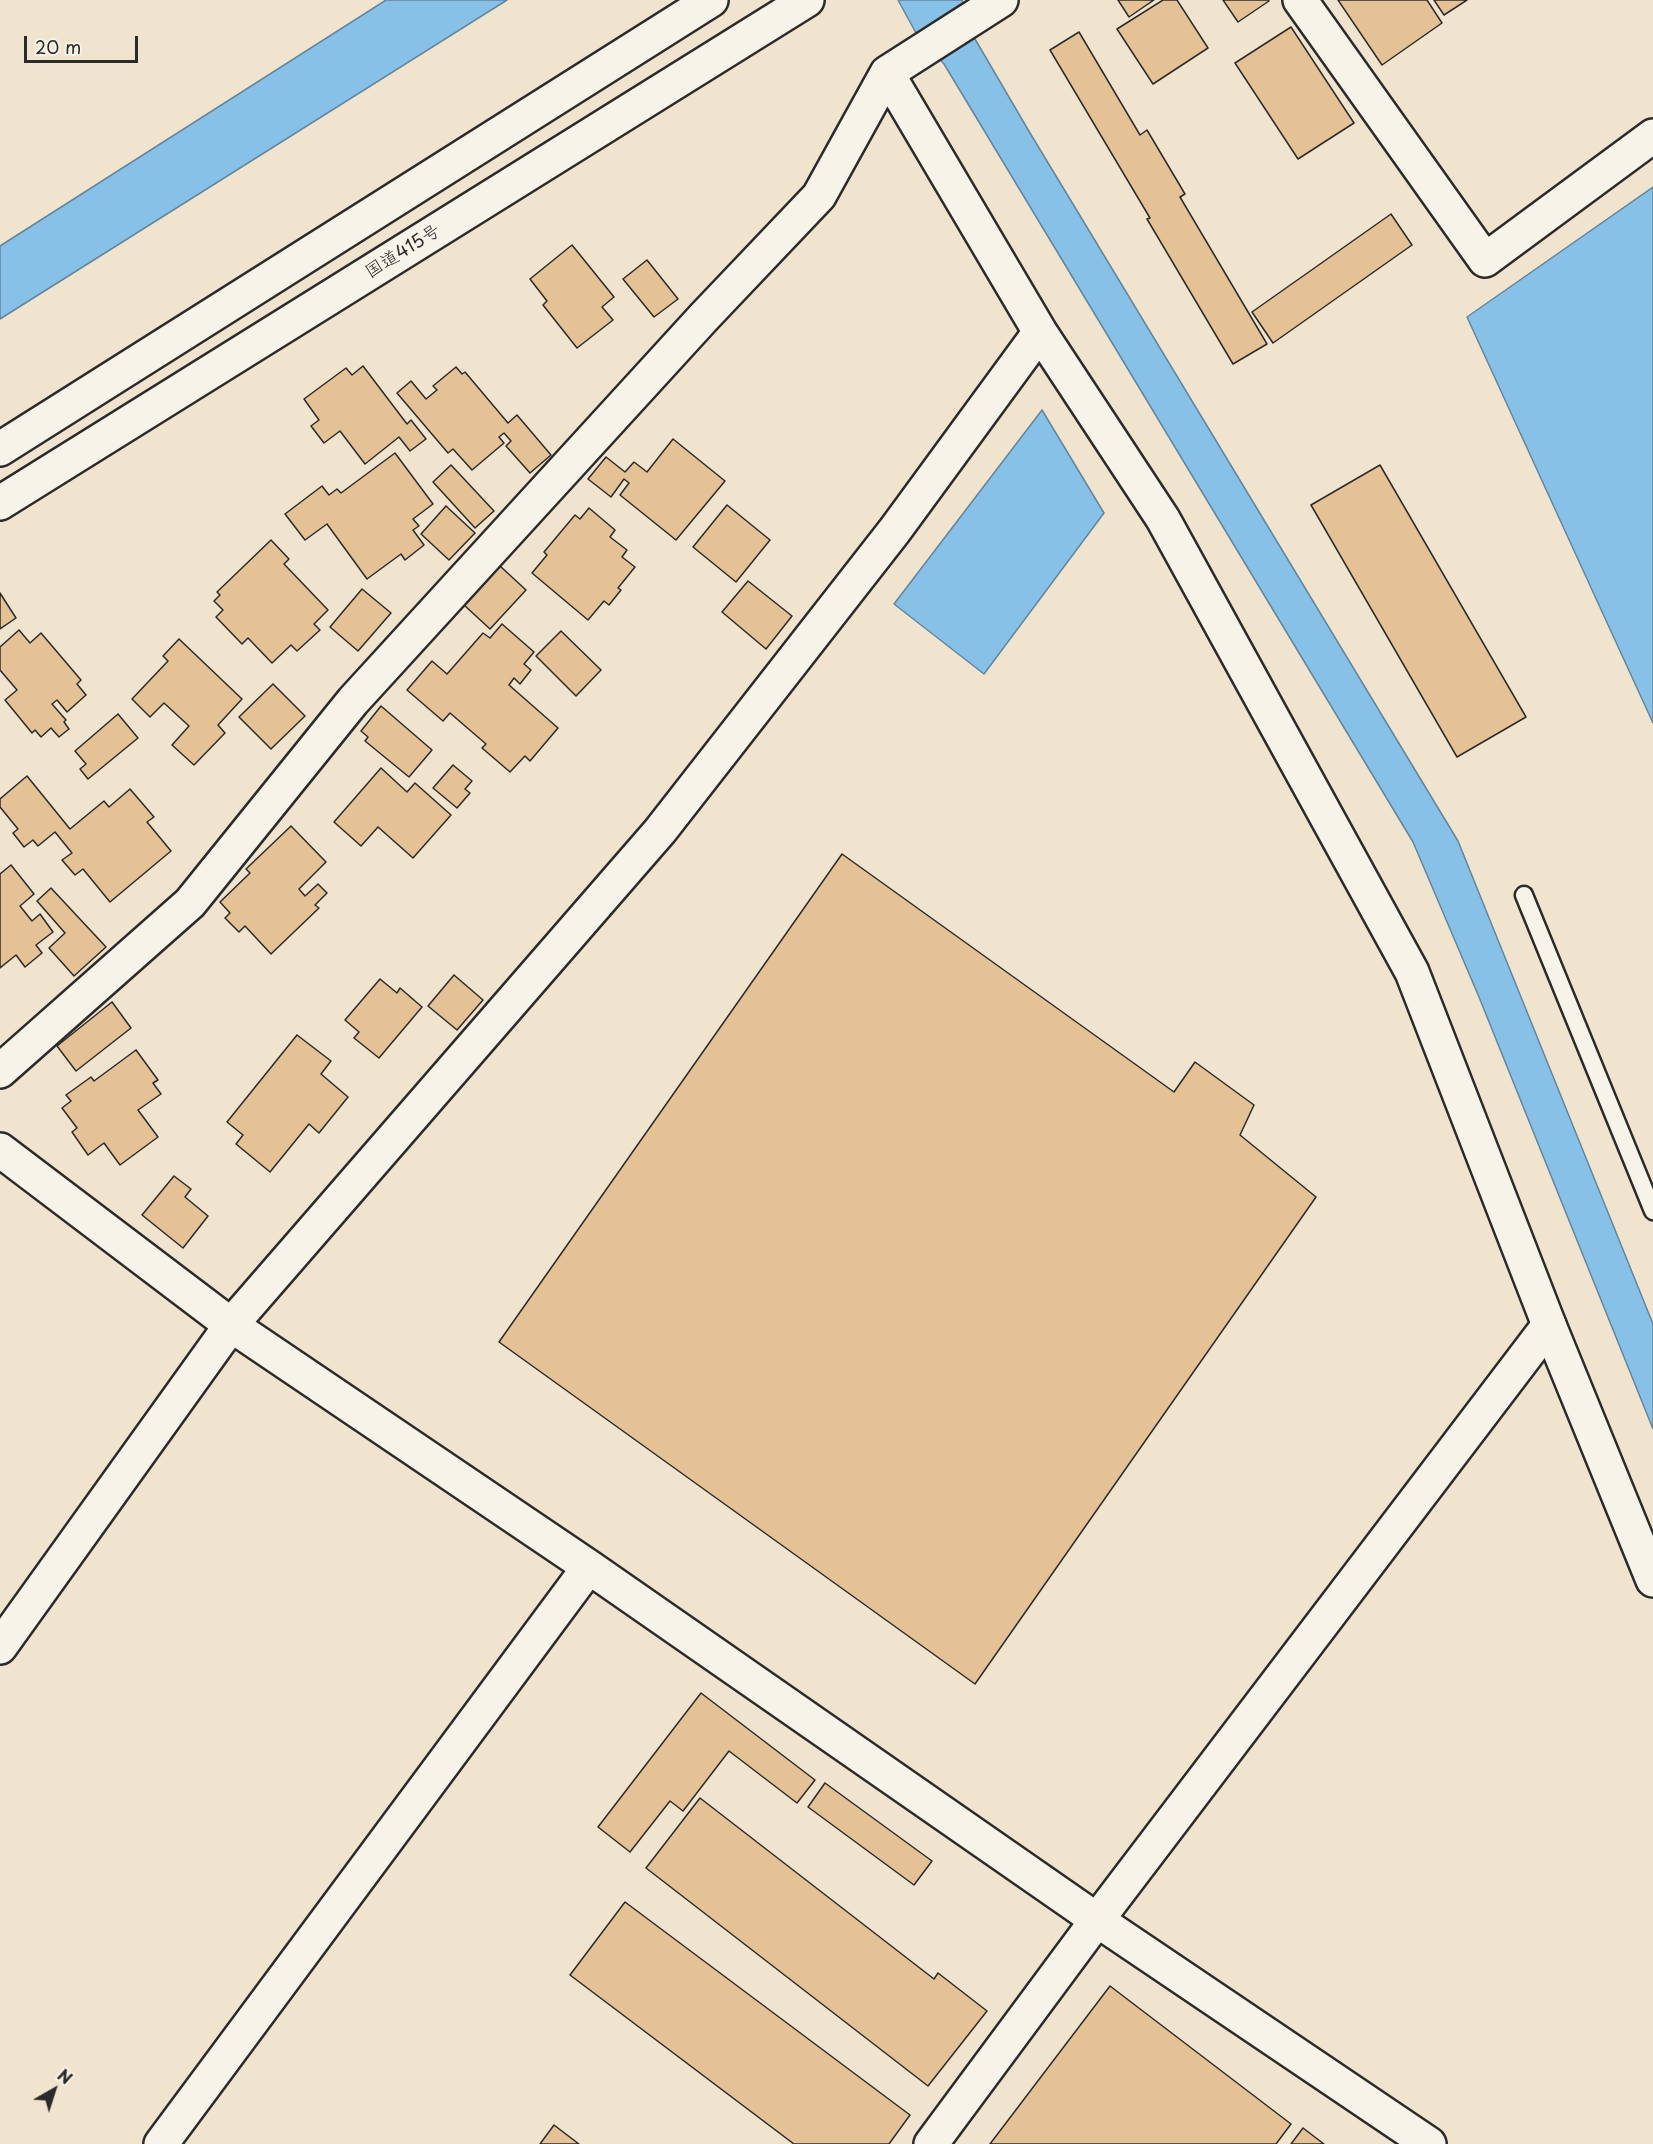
<!DOCTYPE html>
<meta charset="utf-8">
<style>
body{margin:0}
#map{position:relative;width:1653px;height:2144px;overflow:hidden;background:#f1e4cf;font-family:"Playpen Sans",sans-serif}
canvas{display:block}
.north{position:absolute;left:24px;top:2060px;width:60px;height:60px;-webkit-text-stroke:4px #f7f3e8;paint-order:stroke;rotate:39deg;font-size:16px;font-weight:700;line-height:24px;text-align:center;color:#2b2b2b}
.north::after{content:'';display:block;margin:auto;width:21px;height:27px;background:#2b2b2b;clip-path:polygon(50% 0,100% 100%,50% 72%,0 100%)}
.scale{position:absolute;left:24px;top:36px;width:114px;height:27px;box-sizing:border-box;border:3px solid #2b2b2b;border-top:0;padding-left:8px;font-size:18px;line-height:21px;white-space:nowrap;color:#2b2b2b;-webkit-text-stroke:4px #f7f3e8;paint-order:stroke}
</style>
<div id="map">
<canvas width="1653" height="2144"></canvas>
<div class="north">N</div>
<div class="scale">20 m</div>
</div>
<script>
const g = document.querySelector('canvas').getContext('2d');
g.lineJoin = 'round';
function paint(path, color) { g.fillStyle = color; g.fill(path, 'evenodd'); }
const shape = rows => new Path2D(rows.map(r => 'M' + r).join(''));
function strokePath(path, color, width, dash) { g.strokeStyle = color; g.lineWidth = width; g.lineCap = dash ? 'butt' : 'round'; g.setLineDash(dash || []); g.stroke(path); }
function label(font, color, halo, rows, align = 'center') {
  g.font = font + ' "Playpen Sans","Klee One",sans-serif'; g.lineWidth = 4.5; g.setLineDash([]); g.textBaseline = 'middle'; g.strokeStyle = halo; g.fillStyle = color; for (const [text, x, y, turn = 0] of rows) {
    g.save(); g.translate(x, y); g.rotate((+turn || 0) * Math.PI / 180); g.textAlign = isNaN(turn) ? turn : align; if (halo) g.strokeText(text, 0, 0); g.fillText(text, 0, 0); g.restore();
  }
}
const water = shape([
 [386,0,507,0,0,319,0,246,386,0],
 [898,0,962,0,975,39,1030,133,1458,841,1653,1324,1653,1429,1479,997,1413,842,944,64,916,33,898,0],
 [1653,187,1653,723,1467,317,1653,187],
 [1042,410,1104,513,984,674,894,604,1042,410]
]);
paint(water, '#88c1e7');
strokePath(water, '#63859c', 1.5);
const building = shape([
 [1118,0,1154,0,1129,17,1118,0],
 [1163,0,1177,0,1208,48,1153,84,1117,29,1163,0],
 [1223,0,1268,0,1269,1,1238,22,1223,0],
 [1338,0,1427,0,1442,23,1382,65,1338,0],
 [1434,0,1467,0,1444,15,1434,0],
 [1291,27,1354,123,1298,159,1235,63,1291,27],
 [1079,32,1140,135,1147,130,1185,194,1180,197,1267,344,1233,364,1147,219,1150,218,1050,50,1079,32],
 [1391,214,1412,245,1273,343,1252,312,1391,214],
 [572,245,614,297,602,307,613,320,577,348,543,305,547,301,530,279,572,245],
 [647,260,678,299,654,317,623,279,647,260],
 [363,366,407,424,411,420,426,439,410,451,399,437,365,464,340,431,324,443,311,426,319,420,304,399,346,368,352,375,363,366],
 [456,367,462,374,465,372,508,423,517,415,551,455,530,473,506,446,511,441,504,433,499,437,504,443,472,470,453,449,448,453,397,393,411,381,426,399,437,390,433,386,456,367],
 [673,439,725,481,676,540,620,495,629,483,624,479,611,497,588,479,606,457,625,472,634,462,647,472,673,439],
 [395,453,433,504,413,519,419,526,413,530,424,545,405,560,401,554,367,579,327,524,305,540,285,514,322,486,329,495,337,489,341,493,395,453],
 [451,465,494,511,475,528,433,482,451,465],
 [1380,465,1526,717,1457,757,1311,505,1380,465],
 [727,505,770,540,736,582,693,547,727,505],
 [446,506,475,533,449,560,421,534,446,506],
 [589,508,615,530,610,537,627,550,622,557,635,567,618,588,621,590,609,605,604,601,588,620,532,573,547,555,544,552,575,515,580,519,589,508],
 [271,540,289,559,284,564,328,610,314,624,320,630,297,651,291,645,272,663,248,638,242,644,216,617,223,610,214,601,220,595,217,592,271,540],
 [500,566,526,590,490,629,464,605,500,566],
 [748,581,792,616,766,649,722,612,748,581],
 [362,589,391,613,358,651,330,627,362,589],
 [0,593,16,618,0,629,0,593],
 [502,624,534,652,524,664,531,670,520,684,514,678,509,685,558,728,530,761,525,756,510,772,482,748,486,744,450,713,443,721,407,690,432,661,447,674,483,633,490,638,502,624],
 [19,630,30,643,41,633,81,680,77,684,86,695,67,712,57,700,52,704,66,720,64,722,69,729,59,737,51,728,41,737,35,730,32,733,5,700,17,690,0,670,0,647,19,630],
 [561,631,601,670,576,696,536,656,561,631],
 [179,639,242,699,218,725,225,733,194,765,172,745,189,726,164,703,150,717,132,699,168,661,163,656,179,639],
 [273,684,305,716,271,749,239,717,273,684],
 [381,706,432,750,409,777,365,741,368,737,361,731,381,706],
 [118,714,138,738,88,779,80,769,86,764,75,751,118,714],
 [453,765,472,781,465,789,470,793,457,808,433,788,453,765],
 [381,768,407,792,415,783,451,815,413,858,378,827,361,846,334,822,381,768],
 [27,776,70,829,104,801,109,807,130,789,154,817,147,822,171,851,110,902,83,869,75,875,62,860,72,853,55,832,38,846,33,840,24,847,13,833,18,829,0,807,0,799,27,776],
 [291,826,326,862,299,889,305,896,318,884,327,893,315,905,319,908,271,954,245,926,239,932,225,918,230,913,220,902,250,873,246,869,291,826],
 [842,854,1174,1092,1195,1062,1254,1105,1240,1135,1316,1197,975,1684,499,1342,842,854],
 [11,865,34,894,20,906,32,921,40,914,53,932,36,945,42,953,25,967,16,955,0,968,0,874,11,865],
 [51,888,106,947,74,976,49,948,65,933,37,901,51,888],
 [454,975,483,1000,457,1030,428,1006,454,975],
 [380,979,397,993,400,988,422,1007,379,1058,354,1038,359,1032,345,1020,380,979],
 [112,1002,131,1028,76,1071,57,1046,112,1002],
 [297,1035,331,1061,321,1074,348,1097,319,1133,309,1124,270,1172,236,1144,243,1135,227,1122,297,1035],
 [136,1050,158,1080,153,1083,161,1094,138,1110,158,1137,120,1165,104,1143,88,1155,72,1132,77,1128,62,1108,71,1101,66,1095,91,1077,94,1081,136,1050],
 [174,1176,191,1189,185,1197,208,1216,183,1248,142,1215,174,1176],
 [701,1693,815,1780,797,1803,729,1751,683,1811,670,1801,630,1852,598,1827,701,1693],
 [825,1783,932,1861,914,1885,808,1807,825,1783],
 [700,1798,934,1979,938,1973,987,2011,928,2086,646,1868,700,1798],
 [625,1902,910,2115,889,2144,794,2144,570,1975,625,1902],
 [1110,1986,1291,2124,1276,2144,990,2144,1110,1986],
 [554,2125,579,2144,540,2144,554,2125],
 [1303,2128,1324,2144,1291,2144,1303,2128]
]);
paint(building, '#e4c296');
strokePath(building, '#2b2b2b', 1.5);
const service = shape([
 [1524,895,1653,1211]
]);
const minor = shape([
 [1300,0,1485,260,1653,136],
 [887,73,1040,332,1163,519,1412,972,1549,1325,1653,1580],
 [0,1071,190,903,353,701,704,317,819,196,887,73,1001,0],
 [0,1647,231,1325,660,831,895,530,1040,332],
 [931,2144,1097,1920]
]);
const tertiary = shape([
 [0,1150,231,1325,589,1567,1097,1920,1429,2144],
 [1097,1920,1549,1325],
 [161,2144,589,1567]
]);
const trunk = shape([
 [0,449,711,0],
 [0,503,807,0]
]);
strokePath(service, '#2b2b2b', 21);
strokePath(minor, '#2b2b2b', 38);
strokePath(tertiary, '#2b2b2b', 38);
strokePath(trunk, '#2b2b2b', 38);
strokePath(service, '#f7f3e8', 16);
strokePath(minor, '#f7f3e8', 33);
strokePath(tertiary, '#f7f3e8', 33);
strokePath(trunk, '#f7f3e8', 33);
label('18px', '#2b2b2b', '#f7f3e8', [
 ["国道415号",403,252,-32]
]);
</script>
